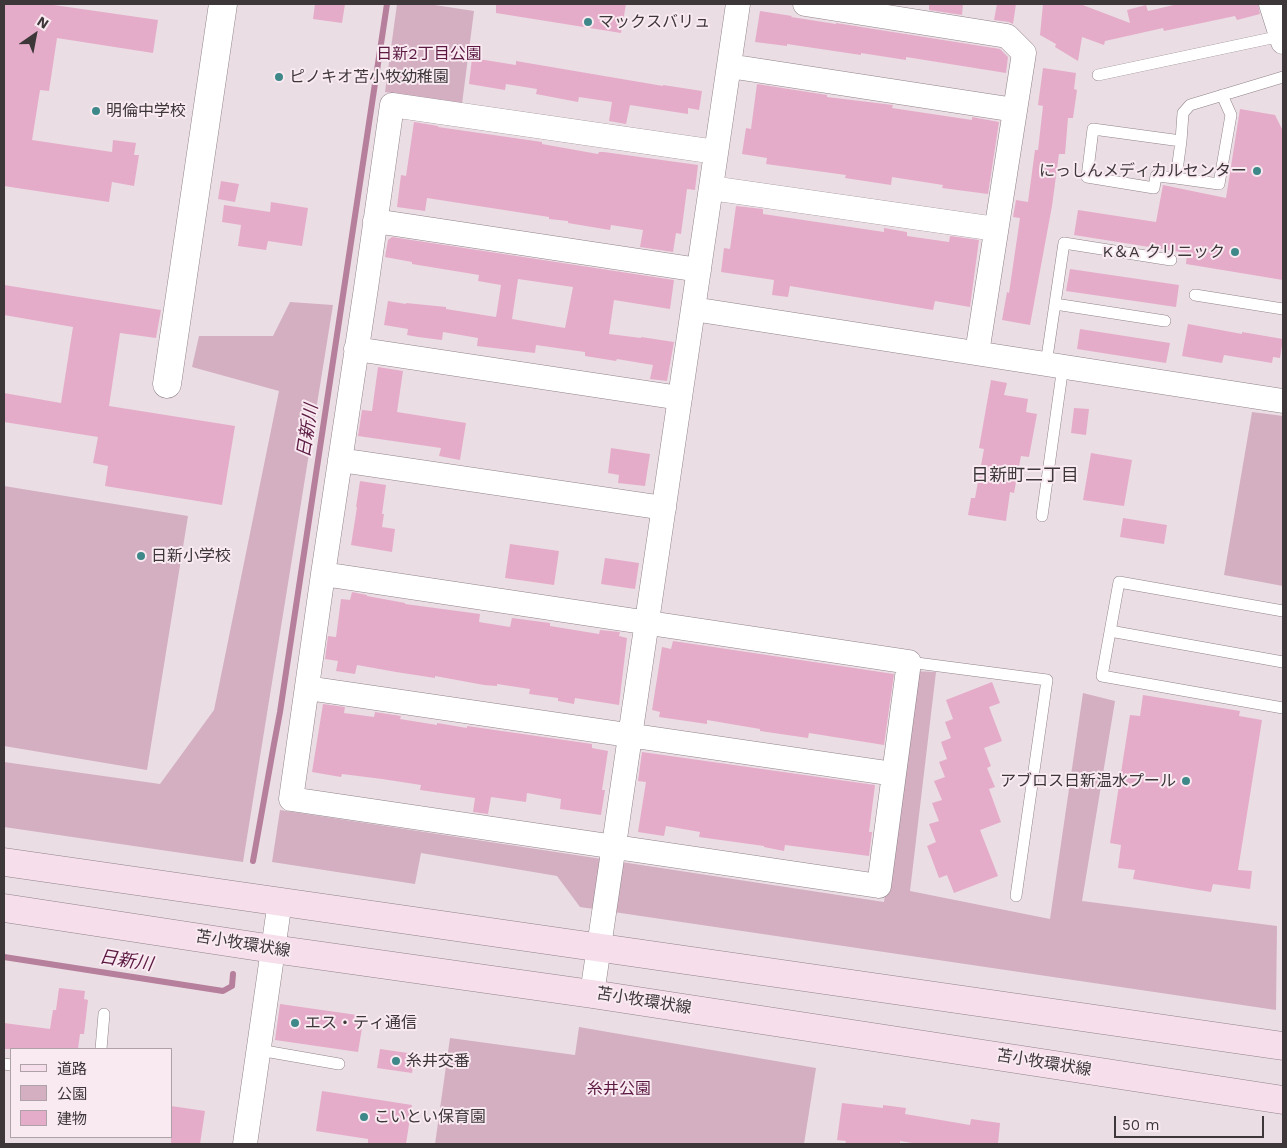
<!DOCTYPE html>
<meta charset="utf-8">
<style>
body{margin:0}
#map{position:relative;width:1287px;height:1148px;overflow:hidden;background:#ebdde4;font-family:"Work Sans","Noto Sans JP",sans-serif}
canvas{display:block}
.frame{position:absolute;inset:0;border:5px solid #3d373a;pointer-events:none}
.legend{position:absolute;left:10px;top:1048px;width:162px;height:90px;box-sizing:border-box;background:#f9eaf1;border:1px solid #aea2a8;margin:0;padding:6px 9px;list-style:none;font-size:15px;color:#3d373a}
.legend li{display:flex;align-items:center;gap:10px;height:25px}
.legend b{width:25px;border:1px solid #aea2a8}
.north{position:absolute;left:10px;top:10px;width:50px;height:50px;-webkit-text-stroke:4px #f9eaf1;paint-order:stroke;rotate:33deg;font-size:14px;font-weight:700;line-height:20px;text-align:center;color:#3d373a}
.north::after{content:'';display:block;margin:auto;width:18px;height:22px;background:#3d373a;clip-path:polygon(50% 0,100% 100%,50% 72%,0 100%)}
.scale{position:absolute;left:1114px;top:1116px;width:150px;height:22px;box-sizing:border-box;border:2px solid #3d373a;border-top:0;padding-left:6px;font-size:15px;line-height:18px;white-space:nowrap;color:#3d373a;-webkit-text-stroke:4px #f9eaf1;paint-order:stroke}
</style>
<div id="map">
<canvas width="1287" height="1148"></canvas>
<div class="frame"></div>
<ul class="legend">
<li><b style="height:6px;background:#f6deeb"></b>道路</li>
<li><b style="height:14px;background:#d3afc1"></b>公園</li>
<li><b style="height:14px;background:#e5acc9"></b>建物</li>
</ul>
<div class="north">N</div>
<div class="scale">50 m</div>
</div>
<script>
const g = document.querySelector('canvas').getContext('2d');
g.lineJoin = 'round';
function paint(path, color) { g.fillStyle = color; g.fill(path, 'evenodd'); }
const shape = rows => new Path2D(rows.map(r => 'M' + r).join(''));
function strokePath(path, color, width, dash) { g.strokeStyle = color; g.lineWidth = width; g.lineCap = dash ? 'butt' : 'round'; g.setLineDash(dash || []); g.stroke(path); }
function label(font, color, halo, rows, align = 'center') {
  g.font = font + ' "Work Sans","Noto Sans JP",sans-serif'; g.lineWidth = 4; g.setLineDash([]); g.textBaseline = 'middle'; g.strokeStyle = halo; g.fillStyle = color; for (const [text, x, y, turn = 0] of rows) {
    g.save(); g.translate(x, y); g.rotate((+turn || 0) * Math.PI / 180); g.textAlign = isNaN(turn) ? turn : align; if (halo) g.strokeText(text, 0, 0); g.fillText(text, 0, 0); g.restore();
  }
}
paint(shape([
 [397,4,428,4,474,11,462,104,385,92],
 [290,302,333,305,243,862,4,827,4,762,160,784,214,710,279,391,192,367,199,336,273,336],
 [1252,412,1283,416,1283,586,1224,575],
 [4,486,188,516,147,770,4,746],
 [912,671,936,672,910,891,1050,919,1083,693,1115,701,1082,901,1277,926,1276,1010,580,907,557,876,421,853,415,884,272,862,280,810,884,902],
 [579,1027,816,1068,804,1144,435,1144,450,1038,575,1055]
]), '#d3afc1');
strokePath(shape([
 [253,861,274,744,280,712,387,4],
 [4,957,223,991,232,986,233,974]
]), '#b67f9c', 6);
paint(shape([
 [4,4,47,4,158,20,153,53,57,38,49,91,40,90,32,140,112,152,113,140,136,143,134,155,139,155,134,186,112,182,109,202,4,186],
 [315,4,345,4,342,23,313,19],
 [496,4,626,4,621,33,496,13],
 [929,4,963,4,962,15,929,10],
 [997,4,1016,4,1013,24,1009,22,994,20],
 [1043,4,1080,4,1130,23,1127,10,1146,5,1148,11,1178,4,1258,4,1260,14,1237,20,1235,16,1164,31,1163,28,1105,41,1104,45,1082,37,1078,61,1055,47,1056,44,1040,35],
 [760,11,792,16,791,17,836,24,836,23,1000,49,1008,57,1006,73,906,57,906,60,861,53,861,55,787,44,787,46,755,42],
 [472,58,516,65,516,61,663,86,663,85,702,91,699,110,688,108,688,114,630,105,626,124,609,121,612,102,579,97,578,102,536,94,537,89,506,84,505,90,469,84],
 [1043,68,1076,73,1074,89,1077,90,1073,118,1068,118,1065,154,1059,154,1052,206,1030,325,1002,320,1007,292,1009,293,1020,218,1013,217,1016,200,1028,202,1035,150,1038,150,1043,106,1038,105],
 [757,84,827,95,827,97,893,105,892,108,972,120,972,117,999,122,988,194,942,188,943,185,892,177,891,185,845,178,846,175,766,164,767,158,742,154,746,128,751,129],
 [1240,109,1275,115,1283,131,1283,280,1186,264,1187,253,1074,235,1078,210,1156,222,1163,185,1226,198],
 [414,122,438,126,438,127,542,142,542,144,598,154,599,152,604,152,698,165,695,190,687,189,681,234,676,233,673,252,640,247,643,230,611,225,610,230,568,223,568,221,549,219,549,217,427,198,425,211,397,207,401,175,406,176],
 [221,181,239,184,235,202,218,199],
 [271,202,308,208,302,246,268,241,266,250,238,246,241,225,222,222,224,205,270,212],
 [736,206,763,209,763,214,884,232,884,228,907,232,907,236,949,242,950,236,979,240,970,307,935,301,933,310,790,286,788,297,772,295,774,280,721,272,724,248,730,249],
 [392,237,674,280,670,309,614,300,609,334,641,338,641,337,674,342,667,381,650,379,653,365,617,359,616,361,585,356,585,352,536,345,535,353,477,346,478,338,443,332,442,340,418,337,407,335,408,329,384,325,388,301,406,304,406,303,446,307,446,309,496,317,501,285,478,281,479,275,412,264,412,262,385,257,388,240],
 [518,279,573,287,565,328,512,319],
 [1070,269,1179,285,1176,307,1066,291],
 [4,285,161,310,156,338,120,333,109,406,235,426,222,505,105,486,108,466,93,463,98,437,4,422,4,393,61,403,73,327,4,315],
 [1188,324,1242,334,1242,332,1283,339,1280,358,1273,357,1272,363,1224,355,1222,363,1182,356],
 [1080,329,1170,343,1166,363,1077,349],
 [378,367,403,371,397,412,466,423,460,460,439,456,441,448,358,436,362,410,372,411],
 [991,380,1007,383,1004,395,1028,399,1026,412,1037,414,1029,457,1021,456,1014,493,1010,492,1006,521,968,515,971,498,975,498,984,449,979,448],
 [1074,408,1089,409,1086,435,1071,433],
 [611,448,650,454,645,486,618,483,619,475,608,473],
 [1091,453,1132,460,1124,506,1083,500],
 [360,481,386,485,382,514,384,514,382,527,395,529,392,552,351,545,357,507,356,507],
 [1123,518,1167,525,1164,544,1120,537],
 [510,544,559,551,554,585,505,578],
 [605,558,639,563,635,589,601,584],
 [352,592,367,595,367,596,405,603,405,604,480,614,479,622,510,627,512,618,550,623,550,626,599,634,600,630,620,632,619,636,627,638,619,705,575,698,574,704,558,701,558,698,529,694,530,689,497,684,497,686,484,685,435,676,435,678,396,672,357,665,355,674,336,671,338,661,325,659,328,636,336,637,341,599,350,600],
 [673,641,894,674,884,745,809,733,808,738,760,731,760,729,707,720,707,724,659,717,660,712,652,710,662,647,671,649],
 [992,682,1000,703,989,707,1002,741,984,748,991,766,987,768,995,787,989,789,1001,822,980,830,998,876,954,893,947,875,939,878,927,846,936,842,929,824,939,821,932,803,942,800,934,781,945,777,939,762,947,759,941,742,951,738,945,722,953,719,946,700],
 [1143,695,1240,711,1239,716,1262,720,1238,870,1252,871,1250,889,1213,884,1211,892,1133,879,1135,870,1118,868,1121,845,1110,843,1130,715,1140,716],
 [323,704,345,707,344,713,374,717,375,712,401,716,400,719,437,725,437,723,467,728,467,726,592,744,592,748,608,751,602,790,605,790,601,815,560,809,561,799,527,793,526,802,491,797,488,814,473,812,475,798,420,790,421,785,382,779,342,774,341,777,312,772],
 [642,752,875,785,869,832,872,832,869,856,785,845,784,851,764,847,764,846,699,837,700,832,666,826,664,836,638,832,646,782,638,781],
 [59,988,85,991,84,999,88,1000,84,1034,80,1034,78,1049,4,1049,4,1023,50,1029,53,1010,56,1010],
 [280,1004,364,1016,358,1052,275,1040],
 [380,1049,415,1054,412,1073,377,1068],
 [322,1091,412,1105,406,1144,368,1144,368,1139,316,1131],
 [842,1103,883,1108,883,1105,906,1108,905,1114,970,1125,971,1119,1000,1123,998,1144,918,1144,900,1141,900,1144,845,1144,846,1141,837,1140],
 [171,1106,205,1111,200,1144,171,1144]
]), '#e5acc9');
const service = shape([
 [1098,75,1281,36],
 [1181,141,1093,129,1087,177,1154,188,1156,176,1176,178,1181,141,1183,113,1190,105,1283,77],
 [1176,178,1219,184,1231,115,1222,95],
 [1195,295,1283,309],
 [1055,304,1165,321],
 [1046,364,1064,243,1171,260],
 [1042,516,1063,366],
 [1283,611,1119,582,1102,676,1283,708],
 [1110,631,1283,662],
 [909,662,1047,680,1016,896],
 [101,1049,104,1014],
 [259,1050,339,1064],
 [4,1064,11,1065]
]);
const minor = shape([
 [805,4,1007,36,1024,53,977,353],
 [1271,4,1283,42],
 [729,66,1015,110],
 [711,188,996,229],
 [375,221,699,270],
 [693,309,1283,401],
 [356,349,680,398],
 [340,460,664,508],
 [323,574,909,662,879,886,291,799,323,574,366,288,392,105,716,152],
 [307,688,894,774],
 [592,994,738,4],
 [245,1144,280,901]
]);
const tertiary = shape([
 [167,384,223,4]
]);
const secondary = shape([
 [4,862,1283,1046],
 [4,908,273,949,592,994,1283,1100]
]);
strokePath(service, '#908389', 12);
strokePath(minor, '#908389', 25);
strokePath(tertiary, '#908389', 29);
strokePath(secondary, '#908389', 29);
strokePath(service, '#fff', 11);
strokePath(minor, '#fff', 24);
strokePath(tertiary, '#fff', 28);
strokePath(secondary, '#f6deeb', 28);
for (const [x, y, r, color] of [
 [588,22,5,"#3f8889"],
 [279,77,5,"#3f8889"],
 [96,111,5,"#3f8889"],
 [1257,171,5,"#3f8889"],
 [1235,252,5,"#3f8889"],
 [141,556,5,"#3f8889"],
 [1186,781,5,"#3f8889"],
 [295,1023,5,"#3f8889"],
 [396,1061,5,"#3f8889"],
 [364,1117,5,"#3f8889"]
]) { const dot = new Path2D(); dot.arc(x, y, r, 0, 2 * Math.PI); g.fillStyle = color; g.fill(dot); strokePath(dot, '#f9eaf1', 2); }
label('16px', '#3d373a', '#f9eaf1', [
 ["マックスバリュ",598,22],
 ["ピノキオ苫小牧幼稚園",289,77],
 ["明倫中学校",106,111],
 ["にっしんメディカルセンター",1247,171,"right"],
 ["K＆A クリニック",1225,252,"right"],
 ["日新小学校",151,556],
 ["アブロス日新温水プール",1176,781,"right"],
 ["エス・ティ通信",305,1023],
 ["糸井交番",406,1061],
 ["こいとい保育園",374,1117]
], 'left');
label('16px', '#5c1a43', '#f9eaf1', [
 ["日新2丁目公園",429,54],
 ["糸井公園",619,1089]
]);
label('16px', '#3d373a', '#f9eaf1', [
 ["苫小牧環状線",243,944,9],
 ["苫小牧環状線",644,1001,9],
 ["苫小牧環状線",1044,1063,9]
]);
label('italic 18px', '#5c1a43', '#f9eaf1', [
 ["日新川",308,431,-81],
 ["日新川",126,961,9]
]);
label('18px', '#3d373a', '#f9eaf1', [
 ["日新町二丁目",1025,476]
]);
</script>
